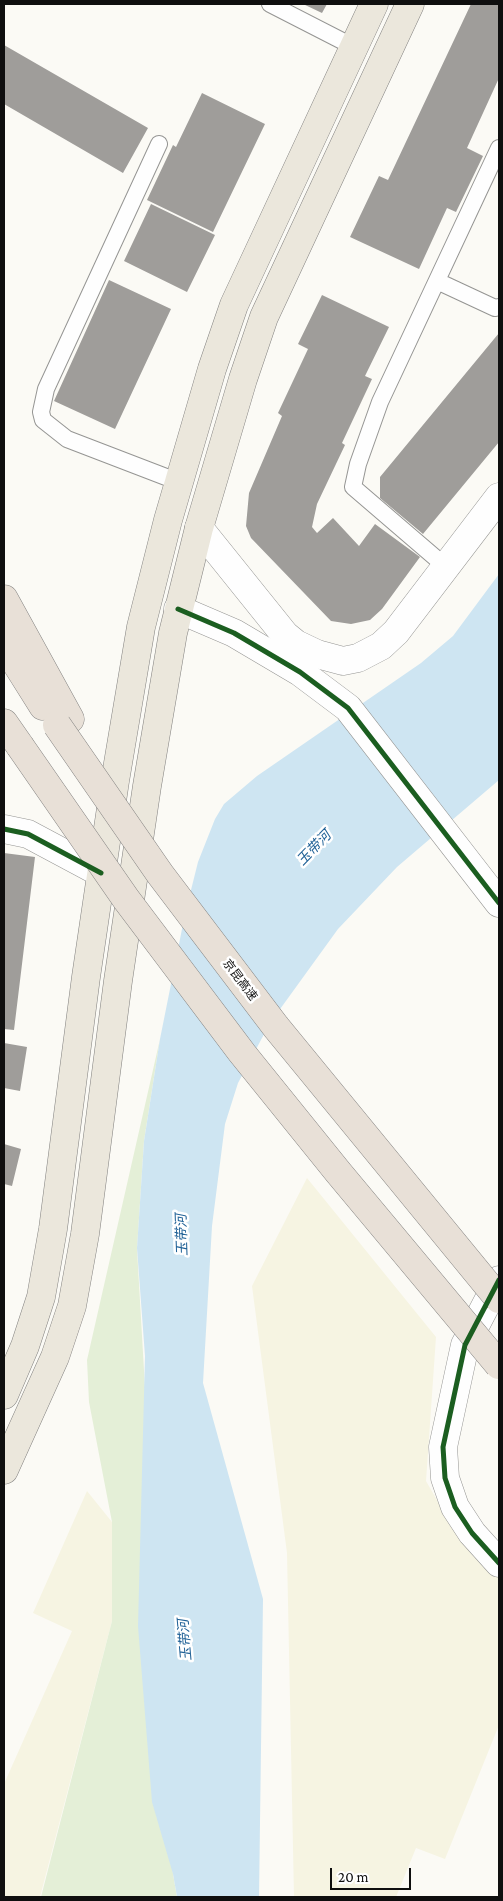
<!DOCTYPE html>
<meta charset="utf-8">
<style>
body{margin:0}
#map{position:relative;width:503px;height:1901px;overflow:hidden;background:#fbfaf5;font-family:"Crimson Pro",serif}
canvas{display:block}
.frame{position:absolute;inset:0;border:5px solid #0f0f0f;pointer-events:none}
.scale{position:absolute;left:330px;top:1868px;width:81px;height:22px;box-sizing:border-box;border:2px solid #0f0f0f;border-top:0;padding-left:6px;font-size:15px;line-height:18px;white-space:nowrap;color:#0f0f0f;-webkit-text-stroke:4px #fff;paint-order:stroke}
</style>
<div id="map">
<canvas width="503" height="1901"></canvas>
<div class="frame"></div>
<div class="scale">20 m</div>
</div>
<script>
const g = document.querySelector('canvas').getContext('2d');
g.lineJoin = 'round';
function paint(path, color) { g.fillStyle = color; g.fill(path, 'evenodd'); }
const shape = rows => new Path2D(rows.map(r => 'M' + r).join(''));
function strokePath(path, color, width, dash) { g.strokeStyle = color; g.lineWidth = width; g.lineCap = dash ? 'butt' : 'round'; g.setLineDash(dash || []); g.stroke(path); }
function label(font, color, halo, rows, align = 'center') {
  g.font = font + ' "Crimson Pro","Noto Sans SC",serif'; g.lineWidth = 5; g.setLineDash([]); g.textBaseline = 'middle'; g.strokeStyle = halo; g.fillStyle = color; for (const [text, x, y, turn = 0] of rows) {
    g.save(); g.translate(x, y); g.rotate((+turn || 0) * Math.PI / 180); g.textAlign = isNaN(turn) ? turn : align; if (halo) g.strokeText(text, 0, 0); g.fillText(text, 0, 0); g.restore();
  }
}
paint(shape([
 [307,1178,436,1337,426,1481,450,1523,499,1572,499,1725,445,1859,416,1848,396,1897,294,1897,287,1553,252,1286],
 [87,1491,112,1522,112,1621,40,1897,4,1897,4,1784,72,1631,33,1613]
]), '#f6f4e2');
paint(shape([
 [160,1039,144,1141,137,1249,173,1874,177,1897,41,1897,112,1621,112,1522,89,1402,87,1360]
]), '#e4efd7');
paint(shape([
 [499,574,499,780,397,867,338,929,270,1023,238,1083,225,1124,212,1226,203,1383,263,1599,259,1897,177,1897,173,1874,152,1802,138,1626,145,1356,137,1248,144,1141,160,1039,185,914,198,862,215,819,224,804,257,776,421,663,453,636]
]), '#cee5f2');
paint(shape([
 [303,4,327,4,322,13],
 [471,4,499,4,499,78,467,148,483,156,456,212,447,208,419,269,350,237,379,176,388,180],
 [4,45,148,128,123,173,4,104],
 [202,93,265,124,213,232,147,200,173,145,176,147],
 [151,204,215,235,187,292,124,261],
 [109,280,171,309,115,429,54,401],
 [322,295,389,327,365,376,372,379,342,443,345,445,317,504,312,527,317,533,333,518,359,546,375,524,420,557,382,609,370,620,351,624,331,621,251,538,246,526,249,493,282,416,278,413,308,349,298,344],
 [499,333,499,442,423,534,380,498,380,477],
 [4,853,35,857,14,1030,4,1029],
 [4,1043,27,1047,20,1091,4,1088],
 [4,1144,21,1149,12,1186,4,1184]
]), '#9f9d9a');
const service = shape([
 [270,4,354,47],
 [159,144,46,389,41,412,43,420,67,439,179,482],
 [437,281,495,308,499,307],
 [445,566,353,487,358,464,380,402,499,148]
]);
const minor = shape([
 [199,528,285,635,296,644,317,654,343,661,358,658,381,646,396,632,499,497],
 [4,829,28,834,101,873],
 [499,1280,465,1345,443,1447,445,1478,455,1507,472,1533,499,1563]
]);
const tertiary = shape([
 [178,609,234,633,300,672,348,708,499,903]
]);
const primary = shape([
 [4,1395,25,1346,41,1297,53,1229,86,977,115,781,141,627,168,520,212,369,234,305,374,4],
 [4,1470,55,1357,72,1306,85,1234,118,981,147,786,173,633,199,528,243,379,264,317,410,4]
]);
const motorway = shape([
 [4,599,70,719],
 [4,644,43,706],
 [4,723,20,746]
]);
strokePath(service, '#959593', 18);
strokePath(minor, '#959593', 29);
strokePath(tertiary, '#959593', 29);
strokePath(primary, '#838280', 29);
strokePath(motorway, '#838280', 29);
strokePath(service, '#fefefe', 16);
strokePath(minor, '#fefefe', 28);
strokePath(tertiary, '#fefefe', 28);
strokePath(primary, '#ebe7dc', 28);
strokePath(motorway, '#e8e0d7', 28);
const motorwayBridge = shape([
 [57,725,160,874,276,1027,499,1299],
 [20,746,126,899,242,1053,338,1172,499,1365]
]);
strokePath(motorwayBridge, '#838280', 29, []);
strokePath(motorwayBridge, '#e8e0d7', 28);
strokePath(shape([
 [178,609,234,633,300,672,348,708,499,903],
 [4,829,28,834,101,873],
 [499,1280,465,1345,443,1447,445,1478,455,1507,472,1533,499,1563]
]), '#1b5e20', 5);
label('12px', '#0f0f0f', '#fff', [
 ["京昆高速",240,980,53]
]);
label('italic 14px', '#216297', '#fff', [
 ["玉带河",314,848,-46],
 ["玉带河",182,1235,-92],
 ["玉带河",185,1640,-95]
]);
</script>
